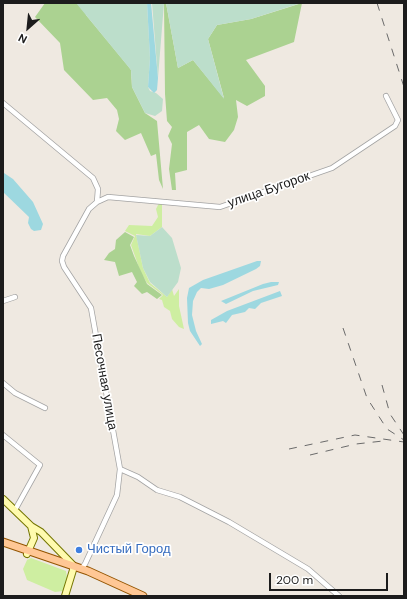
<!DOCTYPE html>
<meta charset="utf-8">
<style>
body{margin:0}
#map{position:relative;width:407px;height:599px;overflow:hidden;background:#efe9e1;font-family:"DM Sans",sans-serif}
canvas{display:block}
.frame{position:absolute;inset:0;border:4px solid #1c1c1c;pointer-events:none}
.north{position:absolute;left:8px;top:8px;width:40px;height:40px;-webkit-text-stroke:3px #fff;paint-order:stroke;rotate:207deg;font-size:11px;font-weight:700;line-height:16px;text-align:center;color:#1c1c1c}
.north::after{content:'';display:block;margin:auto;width:14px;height:18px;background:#1c1c1c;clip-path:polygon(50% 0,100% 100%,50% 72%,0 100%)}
.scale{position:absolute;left:269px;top:573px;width:119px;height:18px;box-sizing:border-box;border:2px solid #1c1c1c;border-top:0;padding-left:5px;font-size:12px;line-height:14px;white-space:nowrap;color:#1c1c1c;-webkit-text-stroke:3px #fff;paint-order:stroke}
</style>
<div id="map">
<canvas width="407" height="599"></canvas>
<div class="frame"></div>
<div class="north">N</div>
<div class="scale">200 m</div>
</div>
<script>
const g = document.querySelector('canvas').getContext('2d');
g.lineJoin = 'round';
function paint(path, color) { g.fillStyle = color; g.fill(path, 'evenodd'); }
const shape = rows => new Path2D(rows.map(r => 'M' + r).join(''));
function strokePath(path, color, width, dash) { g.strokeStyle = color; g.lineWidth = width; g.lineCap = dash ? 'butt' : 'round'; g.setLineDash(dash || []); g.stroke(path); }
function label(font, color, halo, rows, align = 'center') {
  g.font = font + ' "DM Sans",sans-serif'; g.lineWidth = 3.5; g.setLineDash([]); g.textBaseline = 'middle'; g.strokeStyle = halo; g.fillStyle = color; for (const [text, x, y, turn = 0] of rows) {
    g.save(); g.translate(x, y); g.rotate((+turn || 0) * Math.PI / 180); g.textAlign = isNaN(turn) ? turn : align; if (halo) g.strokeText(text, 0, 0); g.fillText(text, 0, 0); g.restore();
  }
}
paint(shape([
 [159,203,162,204,162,227,150,236,136,234,143,268,150,283,167,297,172,289,174,296,179,289,179,306,184,329,179,327,172,319,170,311,164,307,162,300,159,299,163,295,147,283,141,273,131,245,135,236,125,231,129,225,152,226,158,217,156,209],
 [31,558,66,571,67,578,63,591,55,592,27,580,23,569,27,560]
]), '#ceeea1');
paint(shape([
 [45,3,84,3,86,15,128,66,131,70,132,87,145,113,157,121,163,189,159,180,156,154,151,156,141,133,125,140,116,131,119,119,117,110,107,98,93,100,64,70,60,43,35,17],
 [164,3,166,3,178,68,193,60,224,98,208,39,217,25,251,19,302,3,294,42,246,60,265,86,265,96,247,106,236,100,238,117,234,130,225,142,209,139,199,125,187,132,187,170,175,173,176,190,172,190,169,169,172,144,168,136,172,127,167,121,165,94],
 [125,232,134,237,130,245,134,256,147,284,162,295,157,299,147,292,142,294,134,286,137,282,132,272,119,276,115,262,104,260,109,253,115,249,116,240]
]), '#abd291');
paint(shape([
 [76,3,147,3,150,58,148,87,150,91,156,93,163,99,162,111,155,116,145,113,132,87,131,70],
 [152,3,164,3,157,90,158,78],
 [166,3,301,3,251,19,217,25,208,39,224,99,193,60,178,68],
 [162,227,172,238,181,268,178,282,167,297,150,282,143,268,136,235,150,236]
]), '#bcdecb');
paint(shape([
 [147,3,151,3,158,78,157,90,154,93,148,87,150,58],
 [4,173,13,179,33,202,43,224,41,230,34,231,31,229,28,223,29,217,3,192],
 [257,261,261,261,260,266,256,269,223,285,209,289,201,288,197,292,193,301,192,315,196,331,202,344,200,346,190,331,188,323,187,298,189,288,203,280],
 [271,282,279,282,278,285,253,291,226,304,221,301,263,284],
 [280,291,282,296,261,303,255,309,249,308,245,312,232,315,226,323,223,321,211,324,211,320,227,311]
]), '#9dd8e0');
const street = shape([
 [3,103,93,178,98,189,97,202],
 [3,301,15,297],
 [3,383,15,393,45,408],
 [3,435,40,465,15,510],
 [81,569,85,564,117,495,120,469],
 [339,596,308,569,229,522,180,497,157,490,138,477,120,469,91,308,64,267,62,261,63,256,89,209,97,202,108,197,220,207,332,168,395,126,398,120,386,96]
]);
const secondary = shape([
 [3,499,31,526,41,532,73,565,73,570,65,596],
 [27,554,34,538,31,526]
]);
const primary = shape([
 [3,542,88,571,143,596]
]);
strokePath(street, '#a3a3a3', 6);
strokePath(secondary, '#757600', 8);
strokePath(primary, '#945500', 9);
strokePath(street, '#fff', 4.5);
strokePath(secondary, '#fffbae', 6);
strokePath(primary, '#ffc795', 7);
strokePath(shape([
 [377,3,404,87],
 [343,328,367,398,387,429,404,440],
 [382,385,390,414,404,435],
 [289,449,355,435,404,442],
 [310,455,356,444,383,441]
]), '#6a6a6a', 1, [8, 8]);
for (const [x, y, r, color] of [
 [79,550,4,"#3f7fe0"]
]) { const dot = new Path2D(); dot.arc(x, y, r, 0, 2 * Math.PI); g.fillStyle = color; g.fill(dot); strokePath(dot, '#fff', 1.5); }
label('13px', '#1c1c1c', '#fff', [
 ["улица Бугорок",269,190,-19],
 ["Песочная улица",104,382,80]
]);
label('13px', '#366cbe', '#fff', [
 ["Чистый Город",87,550]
], 'left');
</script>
